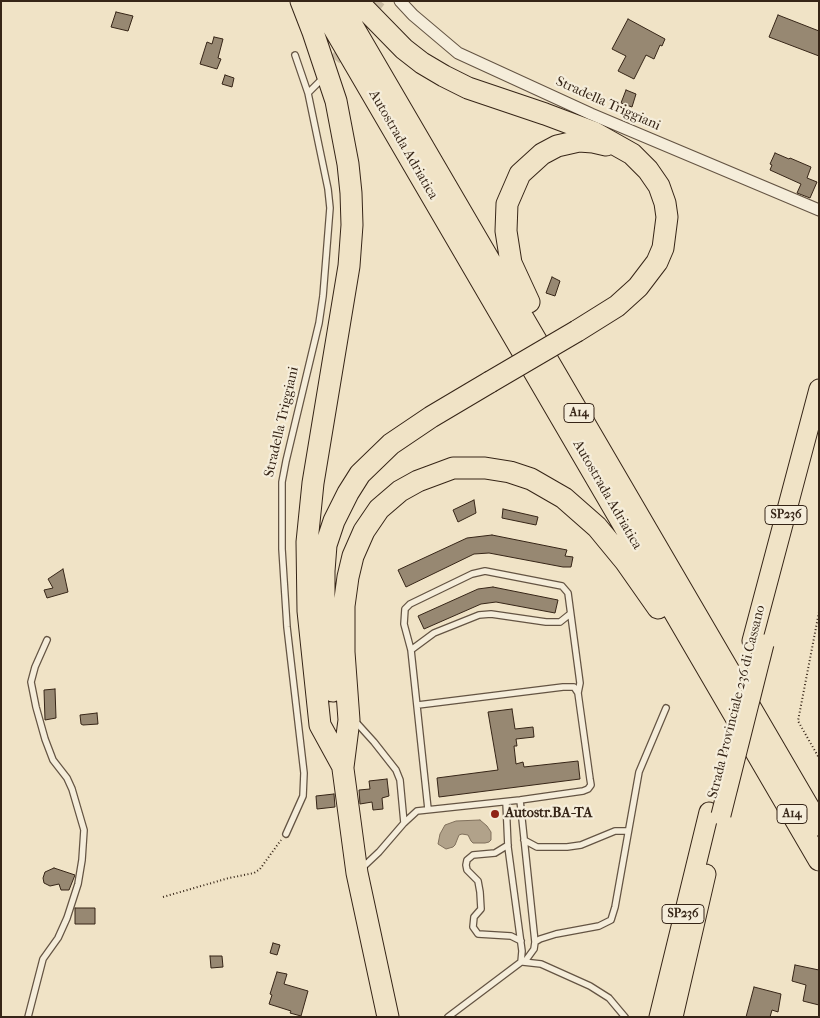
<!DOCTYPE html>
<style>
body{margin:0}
#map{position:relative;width:820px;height:1018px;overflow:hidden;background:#f0e3c6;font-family:"IM FELL French Canon",serif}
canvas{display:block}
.frame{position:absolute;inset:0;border:2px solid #362517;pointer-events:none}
</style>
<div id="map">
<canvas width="820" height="1018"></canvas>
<div class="frame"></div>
</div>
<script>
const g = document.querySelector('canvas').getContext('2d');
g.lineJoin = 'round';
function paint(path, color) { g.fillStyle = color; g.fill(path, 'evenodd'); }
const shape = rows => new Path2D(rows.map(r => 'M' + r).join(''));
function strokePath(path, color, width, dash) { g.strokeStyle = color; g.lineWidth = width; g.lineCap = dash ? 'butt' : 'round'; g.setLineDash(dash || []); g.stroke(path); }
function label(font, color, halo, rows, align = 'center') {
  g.font = font + ' "IM FELL French Canon",serif'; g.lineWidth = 4.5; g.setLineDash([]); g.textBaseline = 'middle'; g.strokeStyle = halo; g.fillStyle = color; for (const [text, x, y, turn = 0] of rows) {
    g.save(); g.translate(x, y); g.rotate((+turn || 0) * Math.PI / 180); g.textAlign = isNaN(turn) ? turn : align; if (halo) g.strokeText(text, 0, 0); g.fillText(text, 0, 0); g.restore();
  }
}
const water = shape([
 [480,820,487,826,491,832,491,840,489,842,485,843,473,843,471,841,468,835,462,834,459,835,455,845,453,847,446,849,438,844,440,834,445,825,456,821,480,820]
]);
paint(water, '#b1a28a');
strokePath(water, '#80705c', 1);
const building = shape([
 [116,12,133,16,128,31,111,27,116,12],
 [778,15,819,31,819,56,769,37,778,15],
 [628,19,665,39,662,46,660,45,654,59,646,55,634,79,618,71,626,56,612,49,628,19],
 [214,37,223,39,218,58,221,59,217,69,200,64,207,42,212,44,214,37],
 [225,75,234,78,232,87,222,84,225,75],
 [626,90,636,94,632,107,621,103,626,90],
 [775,153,789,159,790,158,811,167,807,178,817,182,810,198,797,193,801,184,770,170,772,165,770,164,775,153],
 [552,277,560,281,555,296,546,293,552,277],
 [474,500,476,513,458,522,453,510,474,500],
 [503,509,538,517,536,525,502,518,503,509],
 [492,535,567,550,565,556,573,557,571,567,563,567,489,553,474,554,406,587,398,570,467,538,492,535],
 [63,569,68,592,47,598,44,590,53,588,48,579,63,569],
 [493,587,558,600,555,613,496,602,481,604,424,629,418,616,478,589,493,587],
 [55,689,56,718,45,720,44,690,55,689],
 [512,709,515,729,533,727,534,737,516,739,517,746,514,746,516,764,523,762,524,767,578,761,580,779,439,797,437,778,498,770,488,712,512,709],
 [97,713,98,724,83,725,81,724,80,715,97,713],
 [387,779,389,796,382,798,383,809,373,810,372,802,360,804,359,790,370,789,369,781,387,779],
 [334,794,335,807,317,809,316,796,334,794],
 [54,868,75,875,69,890,61,890,59,884,50,886,44,883,43,878,45,872,54,868],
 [75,908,95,908,95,924,75,924,75,908],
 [273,943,280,945,277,955,270,953,273,943],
 [210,956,222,956,223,967,211,968,210,956],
 [795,965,819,970,819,1005,803,1001,806,985,792,981,795,965],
 [277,972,287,974,284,984,308,991,301,1016,290,1013,291,1011,269,1004,272,995,270,994,277,972],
 [754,987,781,994,778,1012,772,1010,770,1017,746,1017,754,987]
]);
paint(building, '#978872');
strokePath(building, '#362517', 1);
strokePath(shape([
 [325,73,380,1]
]), '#cbbda3', 11, [11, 5.5]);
const service = shape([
 [295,55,308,93],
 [411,650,434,633,479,615,491,614,546,622,560,622,570,614],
 [418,705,563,687,574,687,578,693],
 [355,721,374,742,396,770,400,780,404,823],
 [520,800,535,942],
 [506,802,508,847,522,951,521,962],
 [286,834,303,796,304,773,287,627,282,549,282,482,286,461,319,323,323,296,330,208,328,189,308,93,320,81],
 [524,840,537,847,567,847,581,845,615,831,627,831],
 [508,845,495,853,473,855,467,860,466,865,467,870,478,881,480,892,481,909,474,917,473,927,478,934,511,936,521,941],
 [362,868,379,852,404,823,417,811,520,800,583,791,588,789,591,785,590,779,578,693,580,683,568,593,562,586,485,571,472,574,410,604,405,609,404,624,411,650,428,809],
 [523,962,541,964,590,986,609,998,625,1017],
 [28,1017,43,959,58,938,67,918,78,884,82,860,84,830,72,789,67,778,53,760,45,739,36,707,31,682,35,667,47,640],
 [448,1017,521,962,526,960,534,949,535,942,540,939,556,934,599,926,611,920,615,907,639,772,666,708]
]);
const minor = shape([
 [400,1,413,15,458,53,591,114,819,210]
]);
const trunk = shape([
 [752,641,819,389],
 [659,1017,709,812],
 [673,1017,706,874]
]);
const motorway = shape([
 [301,1,313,32,336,101,348,164,351,193,352,225,349,266,313,483,307,542,308,611,320,725,343,767],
 [318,1,819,860],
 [338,1,819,825],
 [357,1,404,49,422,63,444,76,468,88,545,114,593,132,632,154,648,170,659,186,665,203,667,217,663,248,657,262,638,287,617,306,577,331],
 [529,302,511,263,506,231,507,204,520,174,542,154,557,146,579,141,593,142,606,145],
 [333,691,324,607,324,571,326,545,334,521,348,493,360,474,391,444,431,417,490,382],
 [341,754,357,873,388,1017],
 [343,767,349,720,344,652,344,606,348,577,353,556,364,531,379,509,400,491,418,481,453,468,485,468,510,472,531,479,564,498,597,527,625,561,658,608]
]);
strokePath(service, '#645443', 8);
strokePath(minor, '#645443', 13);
strokePath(trunk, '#362517', 21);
strokePath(motorway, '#362517', 23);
strokePath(shape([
 [819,612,798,721,819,758],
 [163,897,229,878,254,873,260,869,281,840]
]), '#362517', 2, [1, 2.5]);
strokePath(service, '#f5edda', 5.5);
strokePath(minor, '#f5edda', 11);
strokePath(trunk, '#f0e3c6', 19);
strokePath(motorway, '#f0e3c6', 21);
const trunkBridge = shape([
 [721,815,764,644]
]);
const motorwayBridge = shape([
 [490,382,577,331]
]);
strokePath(trunkBridge, '#362517', 21, []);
strokePath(motorwayBridge, '#362517', 23, []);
strokePath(trunkBridge, '#f0e3c6', 19);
strokePath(motorwayBridge, '#f0e3c6', 21);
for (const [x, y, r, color] of [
 [495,814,5,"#8f2418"]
]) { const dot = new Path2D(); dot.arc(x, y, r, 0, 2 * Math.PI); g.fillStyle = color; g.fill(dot); strokePath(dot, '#f5edda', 2); }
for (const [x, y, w] of [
 [579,413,30],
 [786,515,42],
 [792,814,30],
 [683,914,42]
]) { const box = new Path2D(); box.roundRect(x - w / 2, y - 9.5, w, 19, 4); g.fillStyle = '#f5edda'; g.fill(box); strokePath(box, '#362517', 1); }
label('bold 12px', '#362517', null, [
 ["A14",579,413],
 ["SP236",786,515],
 ["A14",792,814],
 ["SP236",683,914]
]);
label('14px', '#362517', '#f5edda', [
 ["Stradella Triggiani",608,104,24],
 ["Autostrada Adriatica",403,145,60],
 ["Stradella Triggiani",282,422,-77],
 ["Autostrada Adriatica",607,495,60],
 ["Strada Provinciale 236 di Cassano",737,702,-76]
]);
label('bold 14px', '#362517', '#f5edda', [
 ["Autostr.BA-TA",505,814]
], 'left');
</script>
